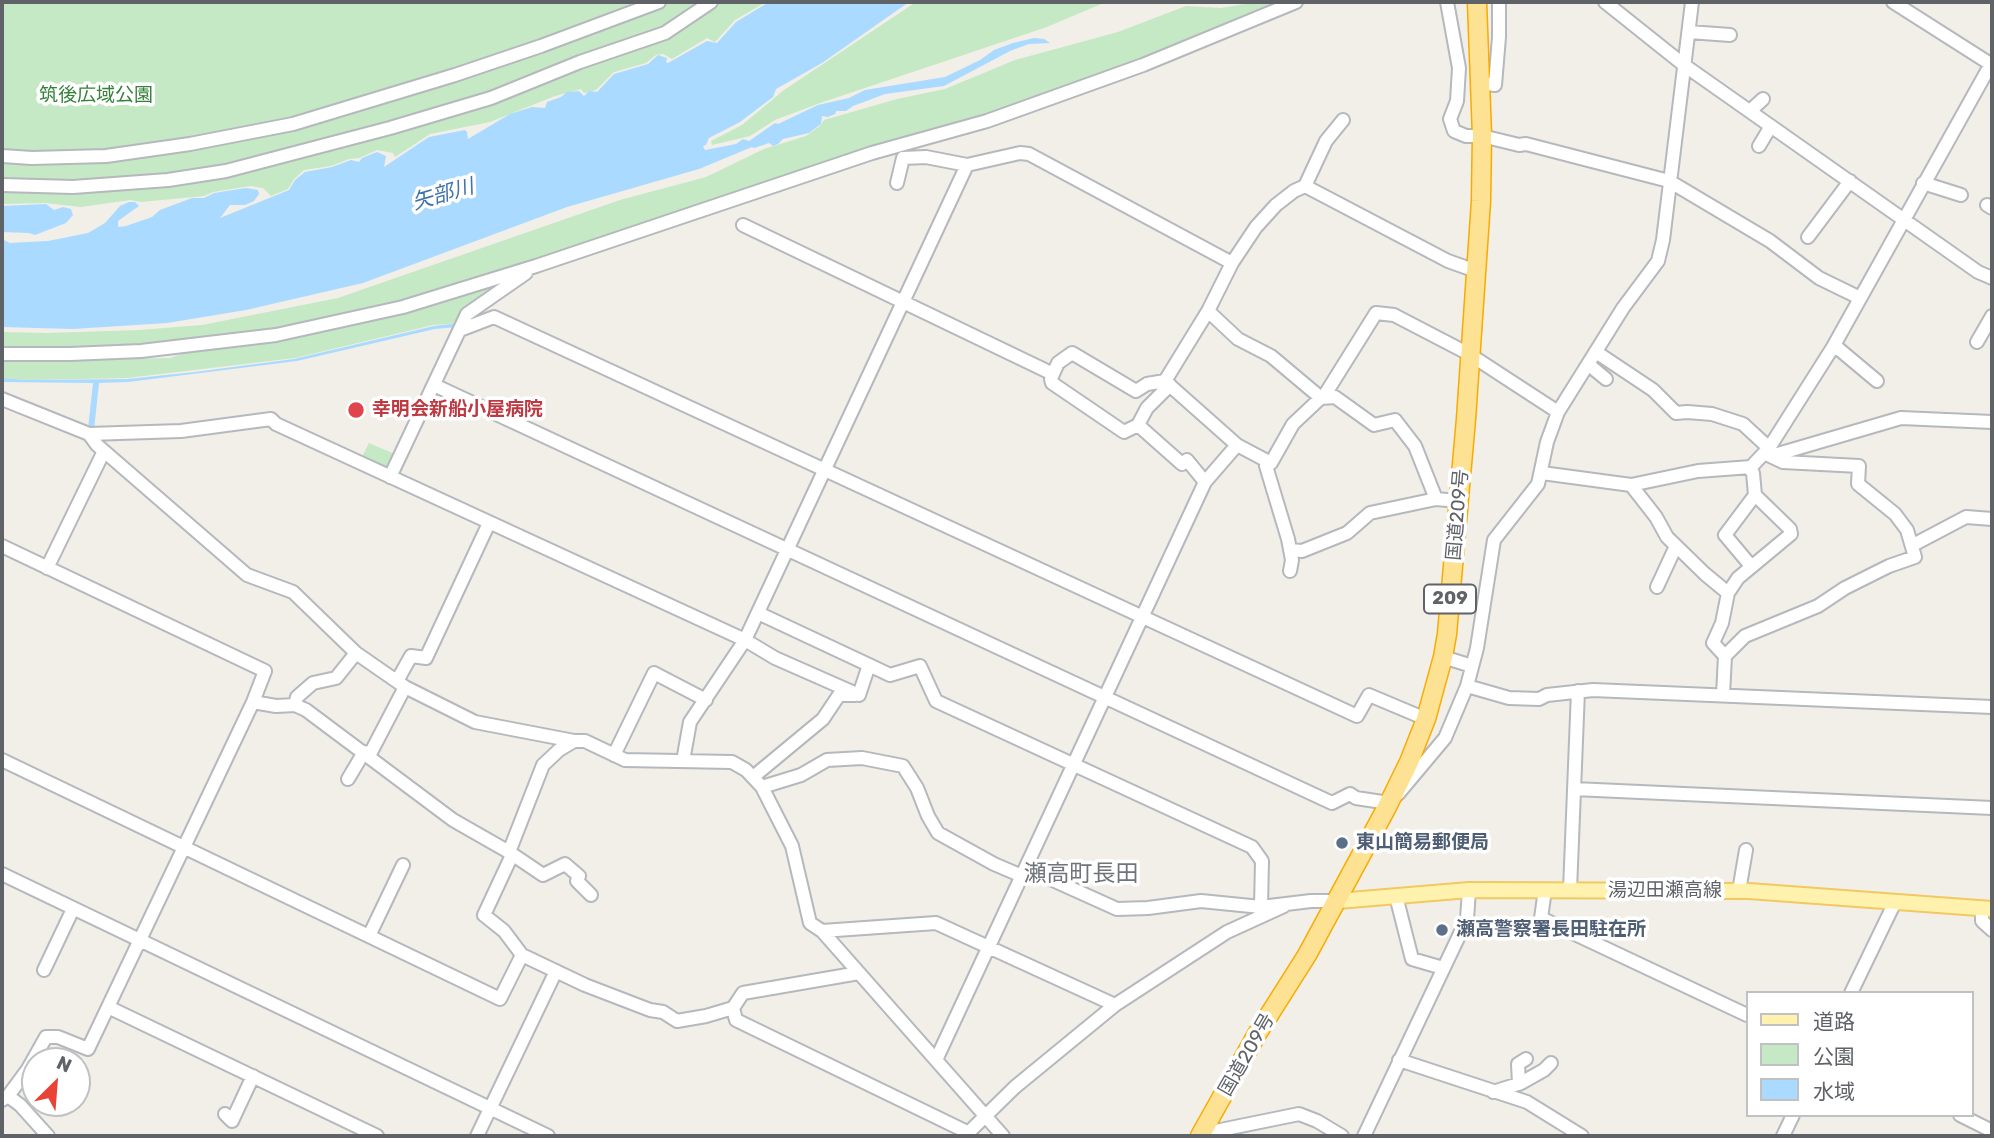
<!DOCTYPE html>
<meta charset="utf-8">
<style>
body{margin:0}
#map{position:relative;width:1994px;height:1138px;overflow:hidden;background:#f1efe8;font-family:Rubik,"Noto Sans JP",sans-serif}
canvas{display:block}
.frame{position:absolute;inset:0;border:4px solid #5f6368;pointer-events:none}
.legend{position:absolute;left:1746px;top:991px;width:228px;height:126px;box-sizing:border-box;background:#fff;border:2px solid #bfc1c3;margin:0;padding:9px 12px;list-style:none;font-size:21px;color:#5f6368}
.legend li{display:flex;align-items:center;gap:14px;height:35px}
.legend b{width:35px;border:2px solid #bfc1c3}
.north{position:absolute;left:21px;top:1047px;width:70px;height:70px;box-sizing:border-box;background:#fff;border:2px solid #bfc1c3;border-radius:50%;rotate:25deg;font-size:19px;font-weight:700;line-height:28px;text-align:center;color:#5f6368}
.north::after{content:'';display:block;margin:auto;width:24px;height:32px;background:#ea4335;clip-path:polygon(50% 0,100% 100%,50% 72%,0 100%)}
</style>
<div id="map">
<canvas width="1994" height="1138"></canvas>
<div class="frame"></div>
<ul class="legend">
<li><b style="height:9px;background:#fff2af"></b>道路</li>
<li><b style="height:19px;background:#c5e8c5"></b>公園</li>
<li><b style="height:19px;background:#aadaff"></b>水域</li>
</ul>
<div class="north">N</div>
</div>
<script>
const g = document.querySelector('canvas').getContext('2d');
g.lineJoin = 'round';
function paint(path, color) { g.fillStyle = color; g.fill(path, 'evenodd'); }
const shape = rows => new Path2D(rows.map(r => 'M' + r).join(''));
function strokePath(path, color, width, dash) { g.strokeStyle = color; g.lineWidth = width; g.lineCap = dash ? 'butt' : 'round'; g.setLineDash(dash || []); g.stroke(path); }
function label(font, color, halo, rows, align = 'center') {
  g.font = font + ' Rubik,"Noto Sans JP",sans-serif'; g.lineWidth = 7; g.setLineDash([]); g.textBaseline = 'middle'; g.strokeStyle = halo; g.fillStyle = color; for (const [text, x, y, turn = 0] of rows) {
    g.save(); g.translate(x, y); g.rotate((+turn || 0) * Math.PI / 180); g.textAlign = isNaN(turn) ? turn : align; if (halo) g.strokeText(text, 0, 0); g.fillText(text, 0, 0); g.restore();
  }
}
paint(shape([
 [2,2,766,2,735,20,715,42,707,38,672,59,663,54,656,55,646,63,614,72,596,90,584,93,581,89,555,96,490,122,430,134,395,157,393,153,377,150,359,158,349,159,331,166,304,170,294,179,288,189,271,196,263,188,251,186,213,192,204,196,141,202,130,200,81,207,45,203,2,204],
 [916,2,1106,2,1047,27,820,103,775,120,750,136,712,145,711,141,742,125,784,90],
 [1257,2,1293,2,1136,66,430,299,220,342,2,353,2,332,47,333,140,330,202,325,338,298,620,200,706,177,764,149,806,136,820,126,824,120,897,99,945,89,1015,60,1118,32,1186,6,1221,8],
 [520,276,459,323,433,325,295,358,127,378,27,380,2,378,2,359,50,360,170,358,187,352,313,333,410,311],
 [369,443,397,455,389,472,360,461]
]), '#c5e8c5');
paint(shape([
 [769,2,909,2,822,63,776,89,773,97,740,122,709,138,706,145,703,146,705,150,736,144,743,139,749,141,775,123,778,124,818,105,849,98,865,90,945,77,980,60,994,50,1013,43,1034,38,1044,39,1050,43,1029,44,1010,51,944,86,885,94,853,106,846,111,836,111,835,114,828,117,822,116,821,124,809,133,783,139,778,144,773,146,769,143,754,148,752,147,699,169,567,207,363,283,246,310,167,323,73,329,2,327,2,239,10,243,48,241,88,233,105,223,120,206,129,202,135,202,139,206,118,221,118,227,126,226,152,217,160,210,192,198,204,198,214,193,246,188,258,190,259,194,254,201,245,205,230,205,220,218,289,190,295,180,305,172,332,167,351,160,359,162,362,158,377,152,386,156,384,167,429,137,465,130,467,132,468,139,510,114,532,107,545,108,547,102,561,97,567,92,579,91,584,96,589,91,597,92,614,74,648,64,658,55,667,58,666,62,668,63,707,41,717,43,736,22],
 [46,204,54,210,63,207,71,209,73,215,66,223,35,235,29,233,2,232,2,206],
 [458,323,457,327,435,329,297,361,128,382,99,383,94,430,88,429,93,383,2,382,2,378,27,380,127,379,195,372,294,359,434,326]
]), '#aadaff');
const minor = shape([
 [1447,2,1459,68,1457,101,1450,119,1454,131,1466,136,1482,136,1519,145,1526,144,1669,181,1770,241,1819,278,1860,298],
 [1605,2,1684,65,1978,272,1992,278],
 [1893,2,1992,65],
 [1689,32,1730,35],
 [1488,84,1495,85,1499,37,1499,2],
 [1750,111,1763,99],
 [1759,146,1771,126],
 [2,156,32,158,106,156,190,144,293,124,455,75,541,46,659,2],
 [897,183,903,158,926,157,967,165],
 [1923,183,1961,195],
 [2,185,73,187,168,180,226,171,390,128,491,98,580,62,665,33,711,2],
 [1305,186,1326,141,1343,120],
 [1987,205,1992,208],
 [743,225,1053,374,1051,379,1052,383,1124,432,1138,425,1147,408,1170,385],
 [1808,237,1850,181],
 [1208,311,1238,339,1271,356,1321,398,1335,397,1374,425,1395,420,1415,446,1436,499,1458,501],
 [460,330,494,317,1357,716,1369,695,1426,719],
 [1977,342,1992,316],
 [1834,345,1877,381],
 [1596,352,1653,390,1676,413,1687,412,1712,414,1743,424,1769,448],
 [2,354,70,354,141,351,276,335,403,307,536,266,872,153,987,121,1143,65,1296,2],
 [1588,364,1606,379],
 [1053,374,1058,363,1072,353,1136,391,1147,384,1165,381,1208,311,1232,263,1256,227,1276,205,1294,191,1305,186,1448,261,1476,271],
 [1166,382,1237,445,1271,463],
 [434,385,1332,803,1350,794,1356,798,1389,803],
 [2,399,89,434,181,431,271,419,276,424,745,640,775,658,859,695,869,665,890,675,920,666,936,701,1252,847,1262,861,1261,907],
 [1138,425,1182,464,1187,460,1205,482],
 [89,434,97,445,247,575,293,592,356,653,405,687,475,722,574,741,585,741,625,760,732,762,746,770,762,787,792,846,810,923,822,931,1003,1136],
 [1771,456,1901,418,1992,422],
 [1749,468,1753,473,1755,495,1725,535,1751,566],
 [1542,473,1631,485,1698,471,1751,467,1769,448,1833,347,1991,64],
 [390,477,467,314,526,273],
 [1631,485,1656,517,1667,537,1705,574,1728,593,1722,623,1713,643,1725,656],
 [1913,545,1966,517,1992,519],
 [2,546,265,671,253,702,88,1049,58,1037,46,1037,28,1069,8,1096,2,1100],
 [1290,550,1302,551,1347,533,1370,513,1436,499],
 [47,568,104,451],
 [1290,571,1292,560,1288,539,1266,466,1271,463,1293,424,1326,393,1376,313,1394,315,1469,354,1558,412],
 [1657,587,1676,546],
 [1728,593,1738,578,1791,534,1790,529,1755,495],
 [758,613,869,665],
 [1443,657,1472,666],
 [397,681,411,656,426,658,489,523],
 [1467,686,1509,698,1539,699,1547,695,1593,690,1992,707],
 [1723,695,1725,656,1745,636,1818,606,1845,588,1889,566,1915,557,1907,530,1895,514,1858,484,1859,466,1783,462,1764,453],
 [253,702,276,706,295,705,306,710,453,820,509,852,543,875,565,864,579,876,577,881,591,895],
 [295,705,297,697,313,683,336,678,356,653],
 [614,755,654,673,706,700],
 [369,756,405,687],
 [2,760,500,999,522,955],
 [683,761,690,722,745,640,967,165,1020,153,1029,154,1232,263],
 [753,777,823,719,839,695,855,695],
 [348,779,364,752],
 [762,787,801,775,827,760,862,758,903,766,917,788,928,816,938,833,994,864,1022,876],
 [1574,789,1992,808],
 [1398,794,1445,738,1467,686,1477,648,1494,540,1538,484,1547,442,1558,412,1623,308,1658,261,1663,240,1692,2],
 [509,852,543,765,559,750,574,741],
 [512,855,484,915,504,931,522,955,585,985,650,1010,663,1012,677,1021,706,1016,733,1008,743,993,859,973],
 [1026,868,1117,909,1148,908,1201,901,1261,907,1311,901,1338,901],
 [2,874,548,1136],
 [1545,890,1541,918,1747,1015],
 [1570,890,1578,691],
 [1739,891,1746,850],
 [1396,896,1412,959,1443,968],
 [1982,908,1982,921,1992,930],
 [822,931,936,923,1115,1005],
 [369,936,403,865],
 [44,970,73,909],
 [1851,993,1895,902],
 [108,1007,377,1136],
 [733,1008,736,1020,969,1133],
 [936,1060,1205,482,1237,445],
 [1399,1060,1527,1102,1582,1136],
 [1519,1084,1518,1064,1526,1059],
 [1493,1092,1521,1083,1544,1070,1551,1063],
 [8,1096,20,1105,48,1136],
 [225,1114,232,1121,253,1076],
 [1960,1115,1992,1131],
 [1201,1134,1299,1114,1317,1121,1342,1136],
 [477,1136,556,971],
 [965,1136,1015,1087,1115,1005,1227,932,1284,906],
 [1364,1136,1467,919,1469,890],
 [1783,1136,1793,1115]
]);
const major = shape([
 [1338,901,1469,890,1749,891,1992,909]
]);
const highway = shape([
 [1200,1136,1257,1034,1307,955,1387,807,1409,762,1426,719,1443,657,1447,634,1466,419,1481,201,1482,136,1477,2]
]);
strokePath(minor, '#b5b8bc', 16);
strokePath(major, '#f2c960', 18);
strokePath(highway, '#f9ab00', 21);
strokePath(minor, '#fff', 12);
strokePath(major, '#fff2af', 14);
strokePath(highway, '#fde293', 18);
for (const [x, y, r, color] of [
 [356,410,9,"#e0444e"],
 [1342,843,7,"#5c6f8a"],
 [1442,930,7,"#5c6f8a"]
]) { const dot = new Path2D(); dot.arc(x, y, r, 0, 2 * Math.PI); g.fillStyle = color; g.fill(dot); strokePath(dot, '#fff', 2.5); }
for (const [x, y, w] of [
 [1450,599,52]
]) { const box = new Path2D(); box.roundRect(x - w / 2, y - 14.5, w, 29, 5); g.fillStyle = '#fff'; g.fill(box); strokePath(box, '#5f6368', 2); }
label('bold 18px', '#5f6368', null, [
 ["209",1450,599]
]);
label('19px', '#348238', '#fff', [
 ["筑後広域公園",96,96]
]);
label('bold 19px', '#be3a42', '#fff', [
 ["幸明会新船小屋病院",372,410]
], 'left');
label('19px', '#5f6368', '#fff', [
 ["国道209号",1458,515,-85],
 ["湯辺田瀬高線",1665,891],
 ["国道209号",1247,1055,-60]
]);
label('bold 19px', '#4e5e75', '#fff', [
 ["東山簡易郵便局",1356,843],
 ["瀬高警察署長田駐在所",1456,930]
], 'left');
label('italic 21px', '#4174aa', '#fff', [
 ["矢部川",443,195,-16]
]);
label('23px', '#70757a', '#fff', [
 ["瀬高町長田",1081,874]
]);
</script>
